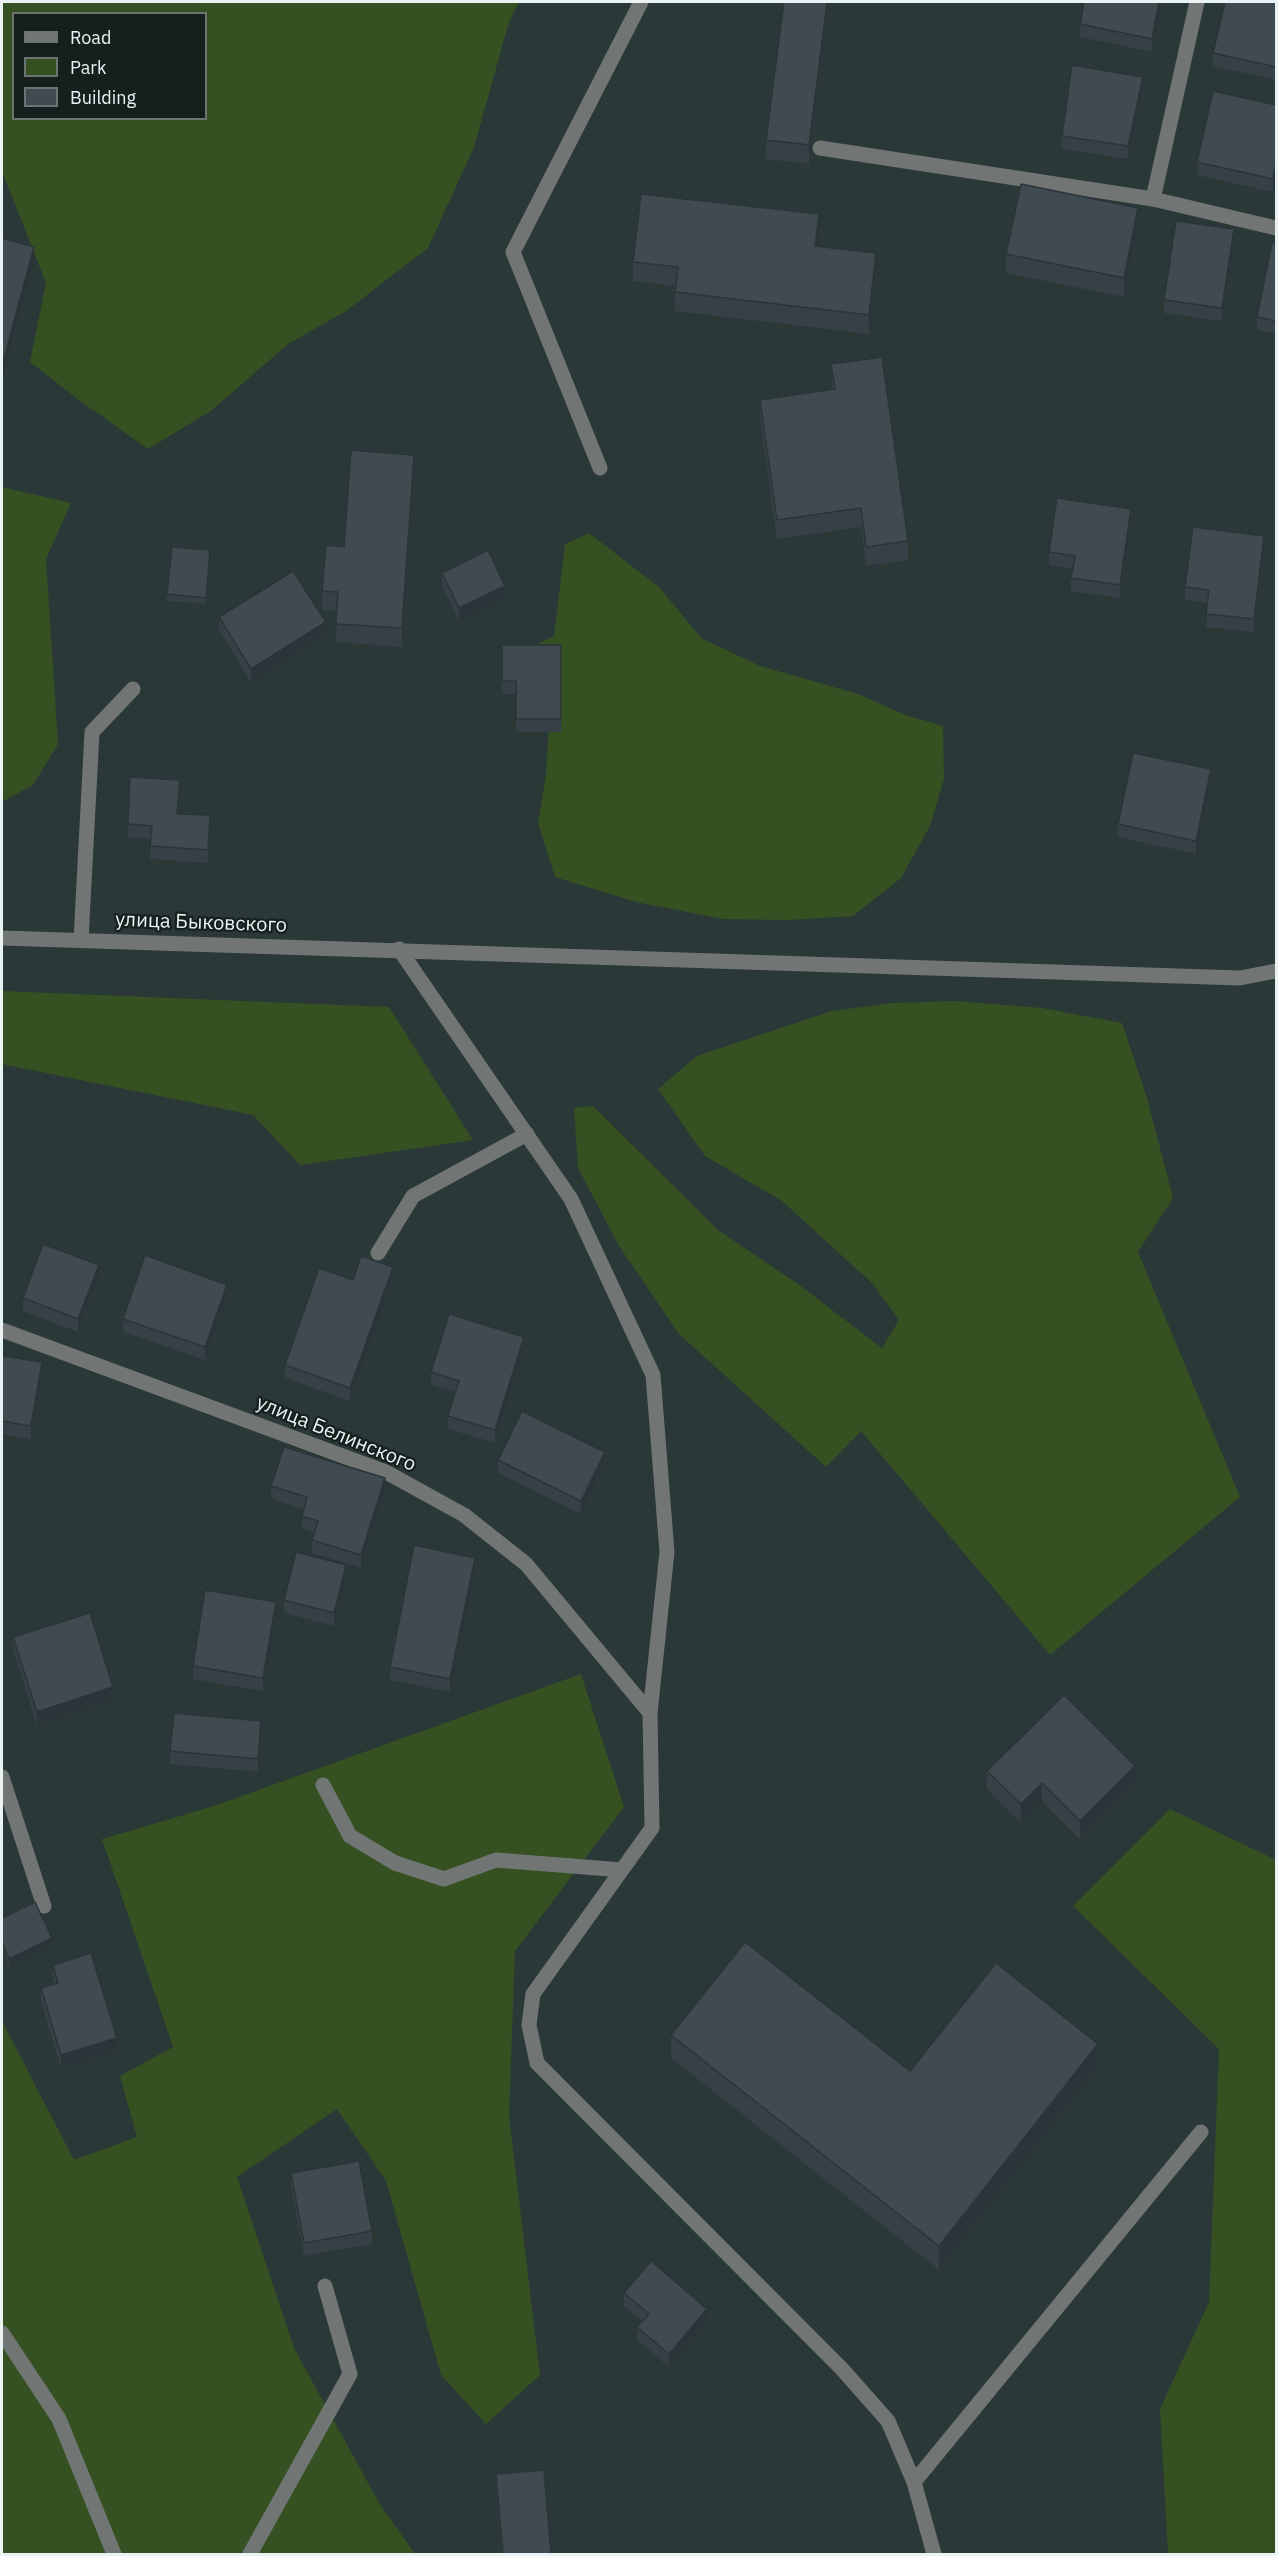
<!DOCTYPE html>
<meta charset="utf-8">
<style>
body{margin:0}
#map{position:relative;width:1278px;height:2556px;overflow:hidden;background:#2a3838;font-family:"IBM Plex Sans",sans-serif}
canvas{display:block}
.frame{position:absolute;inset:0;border:3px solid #eaf3f3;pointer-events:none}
.legend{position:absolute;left:12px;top:12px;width:195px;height:108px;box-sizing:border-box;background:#171e1e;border:2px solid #6b7373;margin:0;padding:8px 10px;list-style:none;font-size:18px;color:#eaf3f3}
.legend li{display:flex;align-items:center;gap:12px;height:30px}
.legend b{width:30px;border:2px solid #6b7373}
</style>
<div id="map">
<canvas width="1278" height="2556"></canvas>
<div class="frame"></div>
<ul class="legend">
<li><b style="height:8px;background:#717674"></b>Road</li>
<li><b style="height:16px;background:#355122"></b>Park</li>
<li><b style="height:16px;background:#3f4b51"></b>Building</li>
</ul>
</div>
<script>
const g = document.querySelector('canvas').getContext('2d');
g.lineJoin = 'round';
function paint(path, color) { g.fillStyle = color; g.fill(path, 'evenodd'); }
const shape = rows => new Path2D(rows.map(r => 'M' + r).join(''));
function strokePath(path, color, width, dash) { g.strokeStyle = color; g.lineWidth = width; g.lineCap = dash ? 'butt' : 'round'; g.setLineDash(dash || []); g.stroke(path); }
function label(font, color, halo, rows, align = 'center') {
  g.font = font + ' "IBM Plex Sans",sans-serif'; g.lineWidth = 4.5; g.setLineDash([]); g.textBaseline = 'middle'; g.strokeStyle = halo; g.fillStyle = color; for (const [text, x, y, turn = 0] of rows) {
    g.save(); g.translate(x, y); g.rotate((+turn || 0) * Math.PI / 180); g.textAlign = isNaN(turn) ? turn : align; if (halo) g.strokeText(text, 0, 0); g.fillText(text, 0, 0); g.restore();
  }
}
paint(shape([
 [2,2,519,2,509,22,474,147,428,248,346,311,288,344,211,411,148,449,79,400,30,362,46,283,2,171],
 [14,14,206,14,206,118,14,118],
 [2,487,71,503,46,559,58,744,33,785,2,802],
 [589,533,659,587,701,638,760,666,858,694,906,715,943,726,944,779,930,826,901,878,853,916,789,920,722,919,636,902,555,877,538,823,546,774,550,709,525,650,554,636,565,544],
 [2,991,389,1007,473,1140,300,1165,253,1115,2,1064],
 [955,1001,1042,1008,1122,1023,1147,1098,1173,1198,1138,1252,1240,1497,1050,1655,861,1431,826,1467,679,1334,619,1246,578,1168,574,1108,593,1106,718,1230,798,1284,882,1348,899,1320,873,1284,782,1201,705,1156,658,1089,697,1056,832,1011,893,1003],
 [581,1674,624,1807,515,1951,509,2116,540,2375,486,2424,441,2375,386,2181,337,2109,237,2177,294,2348,379,2503,415,2554,2,2554,2,2021,74,2160,137,2137,120,2076,173,2047,102,1839,214,1806],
 [1170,1809,1276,1860,1276,2554,1168,2554,1160,2409,1209,2302,1219,2049,1073,1906]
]), '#355122');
strokePath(shape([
 [820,148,1153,199,1276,228],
 [1153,199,1197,2],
 [600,468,513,252,641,2],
 [2,938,1240,978,1276,971],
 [81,940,92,732,133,689],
 [399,949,571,1199,653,1375,667,1552,650,1713,652,1828,533,1994,529,2025,537,2063,842,2369,888,2421,914,2482,934,2554],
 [378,1253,413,1196,527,1134],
 [2,1330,386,1472,464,1515,526,1564,650,1713],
 [2,1777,44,1906],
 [323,1785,350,1836,395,1863,444,1879,496,1860,622,1870],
 [2,2333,59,2419,114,2554],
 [914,2482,1201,2132],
 [250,2554,350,2374,325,2286]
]), '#717674', 15);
paint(shape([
 [784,2,829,2,809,164,766,159,766,140],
 [1084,2,1162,2,1152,52,1080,37,1080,24],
 [1276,2,1276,80,1213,66,1213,53],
 [1143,90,1128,159,1062,149,1062,136],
 [1276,105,1273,192,1197,175,1197,162],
 [1138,227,1124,297,1006,273,1006,254],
 [819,233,817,246,876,272,869,334,675,311,675,286,633,281,633,262],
 [1234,242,1222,321,1164,313,1164,300],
 [1276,244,1276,334,1257,330,1257,317],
 [831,364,908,541,908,560,866,566,861,527,777,539,760,418,760,400,832,389],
 [414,473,402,647,336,642,337,611,322,610,322,591,344,547],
 [1131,522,1120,598,1071,591,1071,578,1073,569,1049,565,1049,552],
 [1264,549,1254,632,1206,627,1208,603,1185,600,1185,587],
 [210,557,206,604,167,601,167,594],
 [442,573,505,599,459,621,442,586],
 [219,617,326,635,251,682,219,630],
 [502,645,561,645,561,732,516,732,516,694,502,694],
 [1211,782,1196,854,1118,837,1118,824],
 [180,793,178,814,210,828,208,863,150,859,151,839,128,837,128,824],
 [99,1278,78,1332,23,1311,23,1298],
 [393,1280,350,1401,285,1378,285,1365],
 [227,1298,205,1360,123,1332,123,1319],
 [524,1350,495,1443,448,1429,448,1416,456,1392,431,1385,431,1372],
 [2,1356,42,1375,31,1439,2,1434],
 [498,1460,605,1465,581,1514,498,1473],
 [271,1486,385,1491,361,1568,312,1553,312,1540,314,1533,302,1529,302,1516,304,1509,271,1499],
 [475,1571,450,1692,390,1680,390,1667],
 [346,1578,334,1626,284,1613,284,1600],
 [276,1615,263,1691,193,1679,193,1666],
 [13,1637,113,1700,37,1725,13,1650],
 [261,1734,258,1772,170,1764,170,1751],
 [987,1771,1135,1785,1080,1839,1042,1801,1021,1823,987,1789],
 [2,1918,52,1945,9,1965,2,1949],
 [53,1965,117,2051,61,2068,41,2001,41,1988,54,1984,53,1978],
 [671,2035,910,2071,1098,2068,939,2270,671,2058],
 [291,2173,372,2231,372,2244,304,2256,291,2186],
 [624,2293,707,2322,669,2367,637,2340,637,2327,642,2321,624,2306],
 [496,2474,551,2554,502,2554,496,2487]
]), '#364046');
paint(shape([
 [827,2,829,2,809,164,809,145],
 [1159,2,1162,2,1152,52,1152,39],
 [1143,77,1143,90,1128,159,1128,146],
 [1276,162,1276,175,1273,192,1273,179],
 [1138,208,1138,227,1124,297,1124,278],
 [819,214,819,233,815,265,815,246],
 [1234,229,1234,242,1222,321,1222,308],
 [34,247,34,260,2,379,2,366],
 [876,253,876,272,869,334,869,315],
 [414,455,414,473,402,647,402,628],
 [1131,509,1131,522,1120,598,1120,585],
 [1264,536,1264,549,1254,632,1254,619],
 [505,586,505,599,459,621,459,608],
 [326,622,326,635,251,682,251,669],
 [1211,769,1211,782,1196,854,1196,841],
 [99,1265,99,1278,78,1332,78,1319],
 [393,1267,393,1280,350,1401,350,1388],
 [227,1285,227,1298,205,1360,205,1347],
 [524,1337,524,1350,495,1443,495,1430],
 [42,1362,42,1375,31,1439,31,1426],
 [605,1452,605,1465,581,1514,581,1501],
 [385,1478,385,1491,361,1568,361,1555],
 [475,1558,475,1571,450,1692,450,1679],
 [346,1565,346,1578,334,1626,334,1613],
 [276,1602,276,1615,263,1691,263,1678],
 [113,1687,113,1700,37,1725,37,1712],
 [261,1721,261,1734,258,1772,258,1759],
 [1135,1766,1135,1785,1080,1839,1080,1821],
 [1042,1783,1042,1801,1021,1823,1021,1804],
 [52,1938,52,1945,9,1965,9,1959],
 [117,2038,117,2051,61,2068,61,2055],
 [1098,2044,1098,2068,939,2270,939,2246],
 [707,2309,707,2322,669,2367,669,2354]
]), '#2c3439');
const building = shape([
 [784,2,827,2,809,145,766,140,784,2],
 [1084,2,1159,2,1152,39,1080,24,1084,2],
 [1225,2,1276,2,1276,67,1213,53,1225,2],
 [1072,65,1143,77,1128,146,1062,136,1072,65],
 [1213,91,1276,105,1276,162,1273,179,1197,162,1213,91],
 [1021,184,1138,208,1124,278,1006,254,1021,184],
 [641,194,819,214,815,246,876,253,869,315,675,292,678,267,633,262,641,194],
 [1176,221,1234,229,1222,308,1164,300,1176,221],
 [2,238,34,247,2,366,2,238],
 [1272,243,1276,244,1276,321,1257,317,1272,243],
 [882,357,908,541,866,547,861,508,777,520,760,400,835,389,831,364,882,357],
 [351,450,414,455,402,628,336,624,338,592,322,591,326,545,344,547,351,450],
 [1057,498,1131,509,1120,585,1071,578,1075,556,1049,552,1057,498],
 [1193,527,1264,536,1254,619,1206,614,1209,590,1185,587,1193,527],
 [172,547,210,550,206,598,167,594,172,547],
 [488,550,505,586,459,608,442,573,488,550],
 [293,571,326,622,251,669,219,617,293,571],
 [502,645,561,645,561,719,516,719,516,681,502,681,502,645],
 [1133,753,1211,769,1196,841,1118,824,1133,753],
 [130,777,180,780,177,814,210,815,208,850,150,846,152,826,128,824,130,777],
 [43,1244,99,1265,78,1319,23,1298,43,1244],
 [145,1255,227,1285,205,1347,123,1319,145,1255],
 [361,1256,393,1267,350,1388,285,1365,319,1268,353,1280,361,1256],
 [449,1314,524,1337,495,1430,448,1416,459,1381,431,1372,449,1314],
 [2,1356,42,1362,31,1426,2,1421,2,1356],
 [522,1411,605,1452,581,1501,498,1460,522,1411],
 [284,1447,385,1478,361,1555,312,1540,318,1521,302,1516,307,1497,271,1486,284,1447],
 [414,1545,475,1558,450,1679,390,1667,414,1545],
 [296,1552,346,1565,334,1613,284,1600,296,1552],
 [205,1590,276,1602,263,1678,193,1666,205,1590],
 [90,1613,113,1687,37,1712,13,1637,90,1613],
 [1064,1695,1135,1766,1080,1821,1042,1783,1021,1804,987,1771,1064,1695],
 [174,1713,261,1721,258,1759,170,1751,174,1713],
 [35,1902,52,1938,9,1959,2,1942,2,1918,35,1902],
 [745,1942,910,2071,996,1963,1098,2044,939,2246,671,2035,745,1942],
 [91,1953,117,2038,61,2055,41,1988,58,1983,53,1965,91,1953],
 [359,2161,372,2231,304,2243,291,2173,359,2161],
 [651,2261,707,2309,669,2354,637,2327,649,2314,624,2293,651,2261],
 [544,2470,551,2554,503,2554,496,2474,544,2470]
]);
paint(building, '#3f4b51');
strokePath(building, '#2c3439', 1.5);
label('20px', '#eaf3f3', '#171e1e', [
 ["улица Быковского",201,923,2],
 ["улица Белинского",336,1434,22]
]);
</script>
